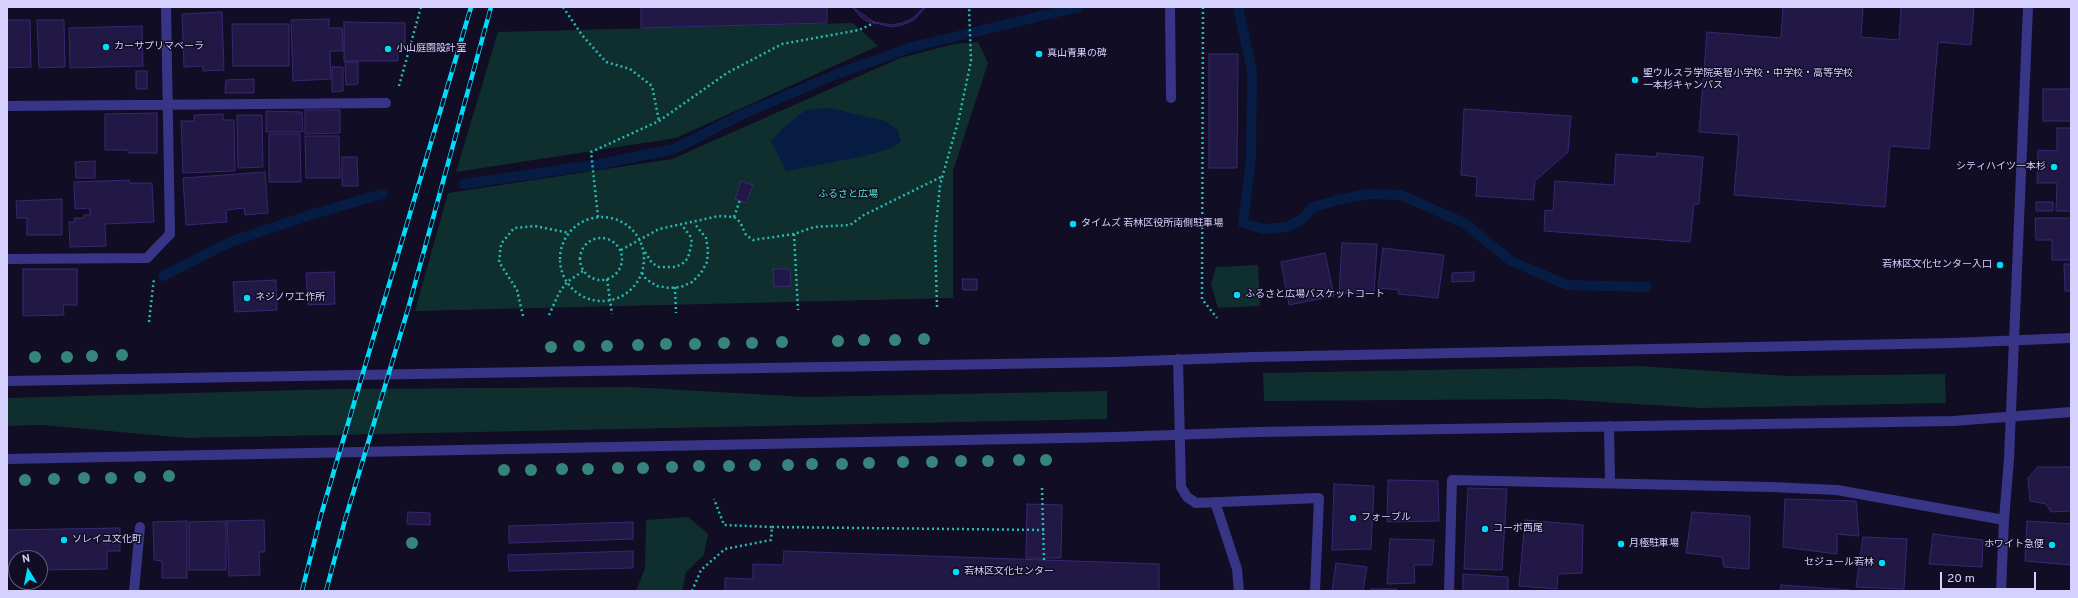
<!DOCTYPE html>
<meta charset="utf-8">
<style>
body{margin:0}
#map{position:relative;width:2078px;height:598px;overflow:hidden;background:#110d24;font-family:Overpass,sans-serif}
canvas{display:block}
.frame{position:absolute;inset:0;border:8px solid #d6d0ff;pointer-events:none}
.north{position:absolute;left:8px;top:550px;width:40px;height:40px;box-sizing:border-box;background:#110d24;border:1px solid #605b7c;border-radius:50%;rotate:350deg;font-size:11px;font-weight:700;line-height:16px;text-align:center;color:#d6d0ff}
.north::after{content:'';display:block;margin:auto;width:14px;height:18px;background:#00ddfb;clip-path:polygon(50% 0,100% 100%,50% 72%,0 100%)}
.scale{position:absolute;left:1940px;top:572px;width:96px;height:18px;box-sizing:border-box;border:2px solid #d6d0ff;border-top:0;padding-left:5px;font-size:12px;line-height:14px;white-space:nowrap;color:#d6d0ff;-webkit-text-stroke:3px #110d24;paint-order:stroke}
</style>
<div id="map">
<canvas width="2078" height="598"></canvas>
<div class="frame"></div>
<div class="north">N</div>
<div class="scale">20 m</div>
</div>
<script>
const g = document.querySelector('canvas').getContext('2d');
g.lineJoin = 'round';
function paint(path, color) { g.fillStyle = color; g.fill(path, 'evenodd'); }
const shape = rows => new Path2D(rows.map(r => 'M' + r).join(''));
function strokePath(path, color, width, dash) { g.strokeStyle = color; g.lineWidth = width; g.lineCap = dash ? 'butt' : 'round'; g.setLineDash(dash || []); g.stroke(path); }
function label(font, color, halo, rows, align = 'center') {
  g.font = font + ' Overpass,"Noto Sans JP",sans-serif'; g.lineWidth = 3; g.setLineDash([]); g.textBaseline = 'middle'; g.strokeStyle = halo; g.fillStyle = color; for (const [text, x, y, turn = 0] of rows) {
    g.save(); g.translate(x, y); g.rotate((+turn || 0) * Math.PI / 180); g.textAlign = isNaN(turn) ? turn : align; if (halo) g.strokeText(text, 0, 0); g.fillText(text, 0, 0); g.restore();
  }
}
paint(shape([
 [853,23,878,46,676,138,456,172,498,32],
 [978,42,988,63,953,171,953,298,415,311,448,193,672,159,900,58,954,44],
 [1258,265,1260,306,1218,308,1211,285,1216,267],
 [1639,366,1787,376,1945,374,1946,403,1701,408,1556,399,1264,401,1263,373],
 [631,387,806,397,1107,391,1107,419,186,438,42,425,7,426,7,398,337,389],
 [688,517,708,534,704,555,686,572,682,591,636,591,645,568,646,520]
]), '#0f2e2e');
paint(shape([
 [829,108,885,121,897,129,901,142,887,150,860,157,786,171,771,141,785,126,806,110]
]), '#071c43');
strokePath(shape([
 [1238,7,1252,71,1251,159,1243,223,1263,229,1287,227,1302,219,1313,207,1338,200,1367,194,1401,195,1464,223,1511,261,1567,285,1647,287],
 [464,184,601,164,674,149,743,114,837,74,912,47,1079,7],
 [163,276,230,242,310,215,382,194]
]), '#071c43', 10);
const building = shape([
 [641,7,827,7,827,23,641,28,641,7],
 [852,7,874,22,892,25,902,23,913,18,924,7,926,7,914,20,902,25,892,27,867,21,862,18,852,7],
 [1783,7,1863,7,1861,37,1899,40,1901,7,1974,7,1971,45,1938,42,1929,149,1890,146,1885,207,1734,195,1739,135,1699,132,1707,32,1781,38,1783,7],
 [222,12,224,70,203,71,203,66,184,67,182,14,222,12],
 [329,19,329,28,342,28,343,51,330,51,331,79,293,81,291,20,329,19],
 [7,20,30,20,31,67,7,68,7,20],
 [37,20,64,20,65,67,39,68,37,20],
 [344,22,405,23,405,45,398,45,398,61,344,61,344,22],
 [232,24,289,24,289,66,233,66,232,24],
 [142,26,143,66,70,68,69,28,142,26],
 [1209,54,1238,54,1237,168,1209,168,1209,54],
 [345,62,358,62,358,84,346,85,345,62],
 [332,67,343,67,343,91,332,92,332,67],
 [136,71,147,71,147,89,136,89,136,71],
 [254,79,254,93,225,93,226,80,254,79],
 [2043,89,2071,89,2071,121,2043,121,2043,89],
 [1464,109,1571,116,1568,152,1535,181,1533,200,1476,196,1477,177,1461,175,1464,109],
 [305,110,340,110,340,133,305,134,305,110],
 [266,111,302,112,303,132,266,132,266,111],
 [157,113,157,153,128,153,128,150,105,150,105,114,157,113],
 [223,114,223,120,234,120,235,171,183,173,181,121,194,121,194,115,223,114],
 [237,115,262,115,263,167,238,168,237,115],
 [2057,128,2071,128,2071,211,2056,211,2057,183,2037,183,2038,150,2057,151,2057,128],
 [269,134,300,134,301,182,269,182,269,134],
 [305,136,339,136,340,178,306,178,305,136],
 [1657,153,1703,157,1699,204,1694,204,1690,242,1544,231,1545,210,1553,211,1555,181,1614,185,1616,154,1656,157,1657,153],
 [342,157,357,157,358,186,342,186,342,157],
 [95,161,95,178,76,178,75,162,95,161],
 [265,172,268,213,245,215,244,208,226,210,227,222,186,225,183,178,265,172],
 [129,180,130,183,152,183,154,222,105,224,106,246,70,247,69,222,75,222,74,218,84,218,84,215,90,215,90,208,75,209,74,182,129,180],
 [741,181,753,185,746,203,735,199,741,181],
 [62,199,62,235,27,235,27,218,17,218,16,201,62,199],
 [2036,202,2053,202,2053,211,2036,211,2036,202],
 [2035,218,2071,218,2071,260,2052,260,2052,240,2036,240,2035,218],
 [1342,243,1377,244,1374,294,1339,293,1342,243],
 [1383,248,1444,255,1438,298,1398,294,1399,290,1378,288,1383,248],
 [1325,253,1334,296,1289,305,1281,262,1325,253],
 [2064,264,2071,264,2071,291,2065,291,2064,264],
 [23,269,77,269,77,305,63,305,64,315,23,316,23,269],
 [773,269,790,269,791,286,774,287,773,269],
 [334,272,335,304,308,305,306,273,334,272],
 [1474,272,1474,281,1452,282,1452,273,1474,272],
 [962,279,977,279,977,290,963,290,962,279],
 [276,280,277,310,235,312,233,282,276,280],
 [2038,467,2071,467,2071,511,2051,512,2046,504,2030,501,2028,478,2038,467],
 [1388,480,1438,481,1439,521,1387,522,1388,480],
 [1334,484,1374,486,1371,549,1332,550,1334,484],
 [1468,488,1507,489,1502,570,1464,569,1468,488],
 [1785,499,1856,501,1859,536,1837,534,1837,554,1783,547,1785,499],
 [1027,504,1062,505,1061,558,1026,558,1027,504],
 [408,512,430,513,430,525,407,524,408,512],
 [1692,512,1750,516,1749,569,1724,567,1722,557,1686,553,1692,512],
 [264,520,265,552,259,552,260,575,229,576,227,521,264,520],
 [1525,520,1583,525,1582,573,1558,574,1557,589,1519,586,1525,520],
 [187,521,187,578,162,578,162,561,154,560,153,522,187,521],
 [226,521,226,570,189,570,189,522,226,521],
 [2027,521,2071,524,2071,565,2025,561,2027,521],
 [633,522,633,539,509,543,509,526,633,522],
 [120,528,120,551,107,551,107,569,40,570,40,558,16,558,16,570,7,571,7,530,120,528],
 [1933,534,1983,540,1982,567,1929,564,1933,534],
 [1863,537,1907,539,1904,589,1856,587,1863,537],
 [1390,539,1434,540,1432,565,1414,565,1415,583,1387,584,1390,539],
 [633,551,633,568,509,571,508,555,633,551],
 [784,551,1159,564,1159,591,725,591,725,578,753,579,753,564,783,565,784,551],
 [1336,563,1367,567,1363,591,1332,591,1336,563],
 [1463,574,1508,577,1508,591,1463,591,1463,574],
 [1781,585,1850,590,1850,591,1780,591,1781,585],
 [1371,589,1397,589,1396,591,1371,591,1371,589]
]);
paint(building, '#221846');
strokePath(building, '#382873', 1);
strokePath(shape([
 [563,7,582,35,606,62,630,69,652,86,659,121],
 [1203,7,1202,299,1217,318],
 [399,86,421,7],
 '560 259a42 42 0 1 1 84 0a42 42 0 1 1-84 0Z',
 [598,217,591,152,659,121,727,73,782,44,859,30,874,23],
 [734,217,740,200],
 [794,234,798,310],
 '580 259a21 21 0 1 1 42 0a21 21 0 1 1-42 0Z',
 [621,250,659,229,719,216,734,217,740,222,746,235,753,240,794,234,814,227,850,225,864,215,941,177],
 [645,252,652,263,659,267,675,267,682,264,688,258,692,242,690,236,682,225],
 [642,273,646,279,657,286,669,288,681,287,692,282,701,273,707,262,708,250,706,238,694,223],
 [607,279,612,314],
 [675,287,676,313],
 [937,307,935,237,940,185,959,118,971,61,969,7],
 [549,315,559,293,567,282,583,271],
 [523,316,517,290,499,262,501,244,514,228,535,226,569,233],
 [149,322,154,278],
 [1042,488,1044,561],
 [772,527,1044,530],
 [692,591,701,570,725,549,771,540,772,527,724,525,714,499]
]), '#27bbb5', 2.5, [2, 3]);
strokePath(shape([
 [1170,7,1171,98],
 [7,106,386,103],
 [7,259,147,258,170,234,166,7],
 [1178,359,1181,487,1187,497,1196,503,1319,498,1315,591],
 [7,381,1114,362,1254,357,1952,343,2071,338],
 [1609,426,1610,483],
 [7,459,1115,437,1257,432,1953,421,2071,412],
 [1215,502,1237,569,1239,591],
 [134,591,140,527],
 [1449,591,1452,480,1771,487,1837,490,2004,520],
 [2001,591,2004,520,2009,459,2028,7]
]), '#393586', 10);
const rail = shape([
 [302,591,321,515,471,7],
 [326,591,345,520,408,309,491,7]
]);
strokePath(rail, '#00ddfb', 4.5);
strokePath(rail, '#110d24', 3, [9]);
g.fillStyle = '#36847c';
for (const [x, y] of [
 [924,339],
 [864,340],
 [895,340],
 [838,341],
 [782,342],
 [724,343],
 [752,343],
 [666,344],
 [695,344],
 [638,345],
 [579,346],
 [607,346],
 [551,347],
 [122,355],
 [92,356],
 [35,357],
 [67,357],
 [1019,460],
 [1046,460],
 [961,461],
 [988,461],
 [903,462],
 [932,462],
 [869,463],
 [812,464],
 [842,464],
 [755,465],
 [788,465],
 [699,466],
 [729,466],
 [672,467],
 [618,468],
 [643,468],
 [562,469],
 [588,469],
 [504,470],
 [531,470],
 [169,476],
 [140,477],
 [84,478],
 [111,478],
 [54,479],
 [25,480],
 [412,543]
]) { g.beginPath(); g.arc(x, y, 6, 0, 2 * Math.PI); g.fill(); }
for (const [x, y, r, color] of [
 [106,47,4,"#00ddfb"],
 [388,49,4,"#00ddfb"],
 [1039,54,4,"#00ddfb"],
 [1635,80,4,"#00ddfb"],
 [2054,167,4,"#00ddfb"],
 [1073,224,4,"#00ddfb"],
 [2000,265,4,"#00ddfb"],
 [1237,295,4,"#00ddfb"],
 [247,298,4,"#00ddfb"],
 [1353,518,4,"#00ddfb"],
 [1485,529,4,"#00ddfb"],
 [64,540,4,"#00ddfb"],
 [1621,544,4,"#00ddfb"],
 [2052,545,4,"#00ddfb"],
 [1882,563,4,"#00ddfb"],
 [956,572,4,"#00ddfb"]
]) { const dot = new Path2D(); dot.arc(x, y, r, 0, 2 * Math.PI); g.fillStyle = color; g.fill(dot); strokePath(dot, '#110d24', 1.5); }
label('10px', '#d6d0ff', '#110d24', [
 ["カーサプリマベーラ",114,47],
 ["小山庭園設計室",396,49],
 ["真山青果の碑",1047,54],
 ["聖ウルスラ学院英智小学校・中学校・高等学校",1643,74],
 ["一本杉キャンパス",1643,86],
 ["シティハイツ一本杉",2046,167,"right"],
 ["タイムズ 若林区役所南側駐車場",1081,224],
 ["若林区文化センター入口",1992,265,"right"],
 ["ふるさと広場バスケットコート",1245,295],
 ["ネジノワ工作所",255,298],
 ["フォーブル",1361,518],
 ["コーポ西尾",1493,529],
 ["ソレイユ文化町",72,540],
 ["月極駐車場",1629,544],
 ["ホワイト急便",2044,545,"right"],
 ["セジュール若林",1874,563,"right"],
 ["若林区文化センター",964,572]
], 'left');
label('10px', '#55e6c4', '#110d24', [
 ["ふるさと広場",848,195]
]);
</script>
